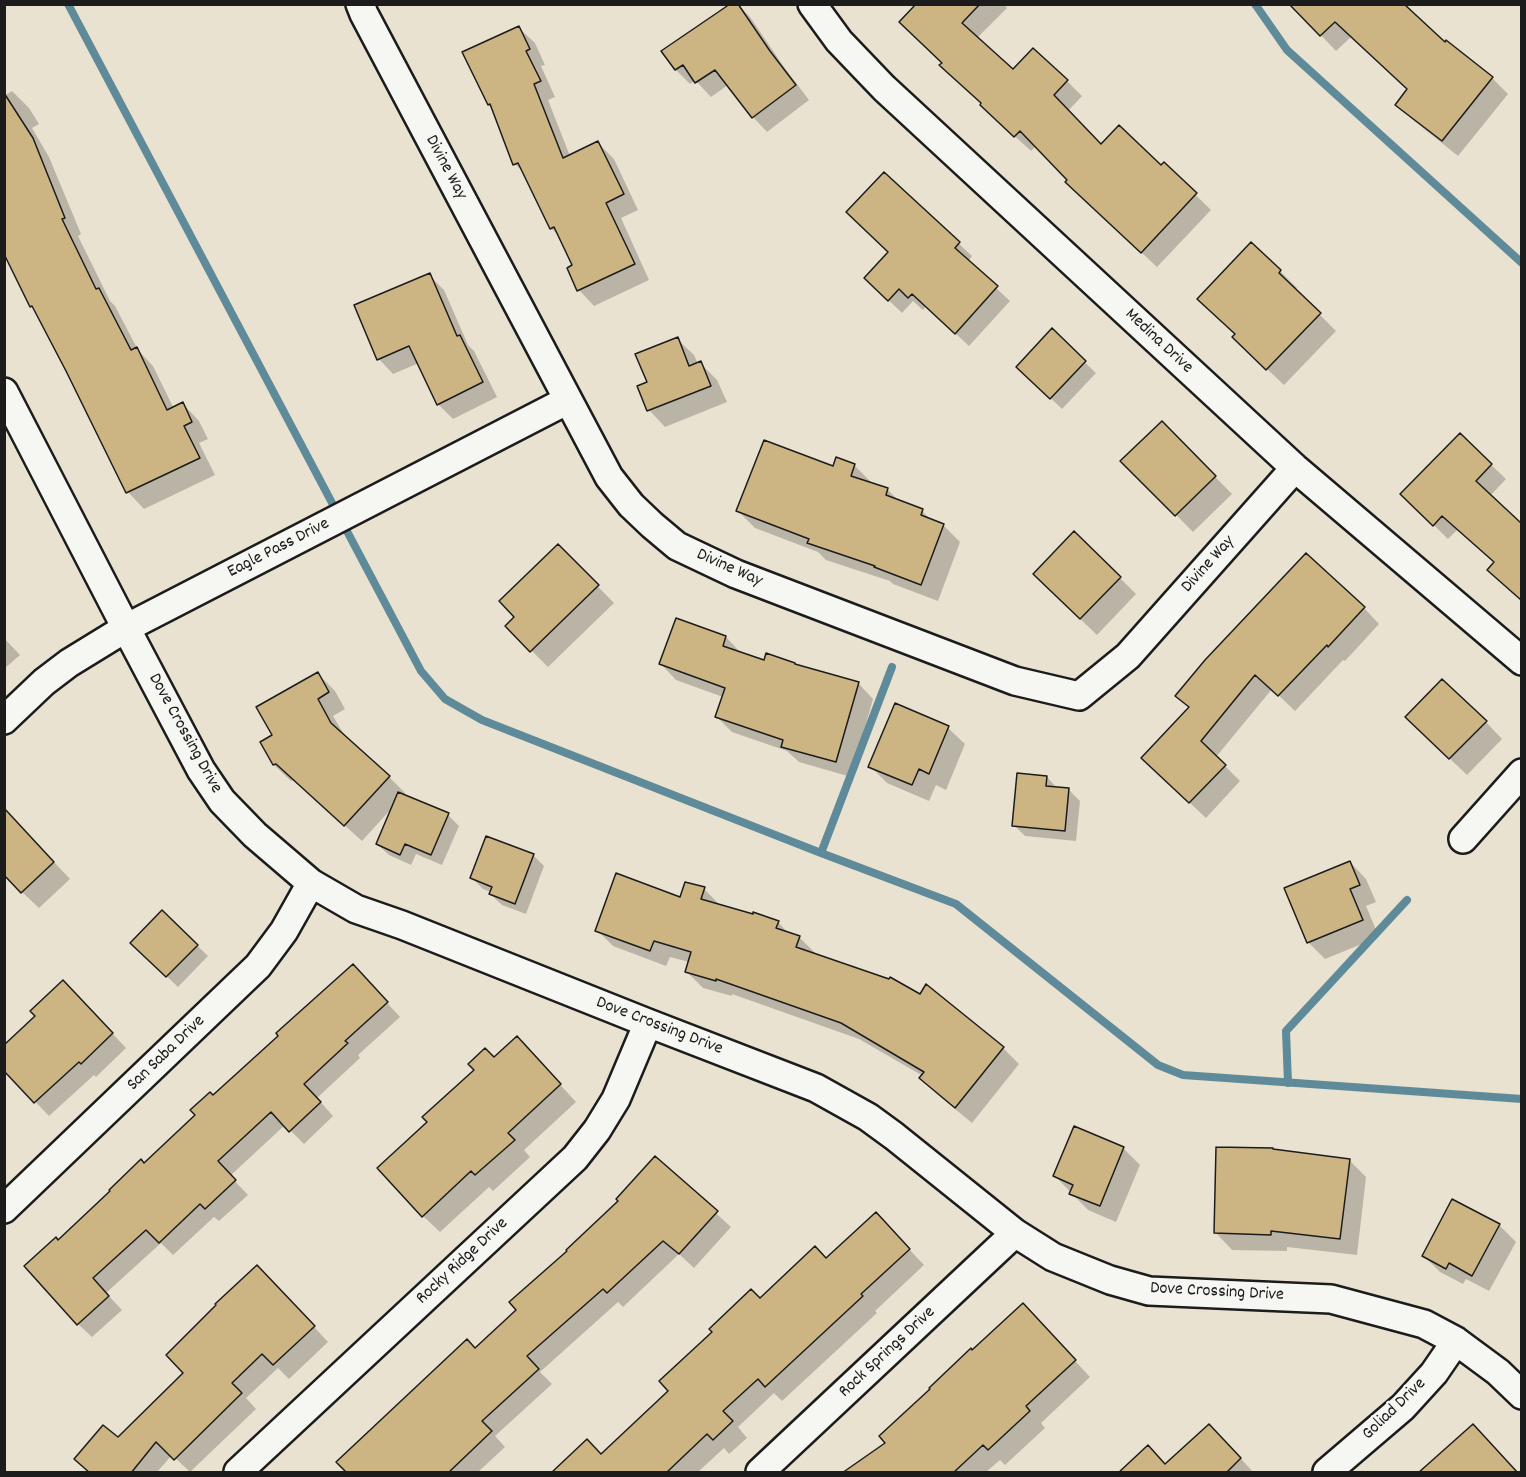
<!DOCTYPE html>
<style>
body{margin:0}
#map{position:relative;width:1526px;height:1477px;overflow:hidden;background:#e9e2d1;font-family:Dekko,sans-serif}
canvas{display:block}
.frame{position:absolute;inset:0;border:6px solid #1c1c1c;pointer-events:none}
</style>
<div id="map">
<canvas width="1526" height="1477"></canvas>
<div class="frame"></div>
</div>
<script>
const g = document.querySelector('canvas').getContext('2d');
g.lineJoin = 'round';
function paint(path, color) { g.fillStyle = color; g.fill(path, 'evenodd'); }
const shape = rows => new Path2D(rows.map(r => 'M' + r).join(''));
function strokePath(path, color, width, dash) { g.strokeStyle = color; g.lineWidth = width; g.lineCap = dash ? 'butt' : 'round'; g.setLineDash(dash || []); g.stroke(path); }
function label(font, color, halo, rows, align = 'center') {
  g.font = font + ' Dekko,sans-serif'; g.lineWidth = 4.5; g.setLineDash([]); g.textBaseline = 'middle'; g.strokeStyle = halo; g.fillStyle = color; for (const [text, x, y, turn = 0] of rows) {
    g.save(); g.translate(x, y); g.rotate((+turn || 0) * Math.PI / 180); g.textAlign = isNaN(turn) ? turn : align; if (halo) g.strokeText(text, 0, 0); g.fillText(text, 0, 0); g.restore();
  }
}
paint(shape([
 [738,4,750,17,784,67,809,100,767,132,753,117,728,85,711,97,695,80,690,84,676,70],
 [919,4,1004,4,1007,8,977,38,1013,71,1067,81,1082,96,1068,111,1102,145,1161,167,1164,164,1211,210,1157,267,1082,197,1069,180,1036,146,1031,151,997,120,943,63],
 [1291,4,1445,44,1447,42,1492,78,1508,94,1458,156,1413,120,1397,104,1409,90,1352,36,1336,51],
 [519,28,535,43,545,65,541,66,555,97,548,100,570,156,598,143,614,159,638,210,621,218,649,280,594,306,579,290,574,266,560,237,551,228,526,175,515,164,493,109,489,105,464,53],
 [12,91,29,108,39,124,32,128,49,157,81,234,78,236,110,301,115,306,138,350,153,366,174,409,183,404,199,421,208,439,199,443,215,475,144,509,128,492,35,310,31,306,4,96],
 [884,174,972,256,968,262,1010,301,969,346,926,306,923,310,913,301,902,313,879,291,890,252],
 [1280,271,1297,288,1295,290,1336,331,1284,385,1251,354,1237,335],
 [429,275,444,290,468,345,474,351,497,397,453,419,438,404,419,363,393,374,379,359],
 [1052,331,1096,373,1062,409,1018,367],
 [677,339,694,355,698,364,700,363,717,380,727,402,665,427,649,410,649,383],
 [1162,423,1232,494,1193,532,1123,461],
 [1460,435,1506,479,1490,496,1522,524,1522,600,1503,584,1495,563,1458,529,1448,539,1402,494],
 [854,465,871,482,871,483,887,489,901,503,922,511,932,521,943,525,960,542,938,601,893,584,890,581,826,560,818,552,755,528,738,511,834,468],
 [558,546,614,603,548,667,507,626,516,617],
 [1120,578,1136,594,1097,635,1051,591],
 [1364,608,1379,624,1345,661,1343,660,1295,711,1272,689,1216,757,1240,781,1206,818,1159,774,1190,708,1177,696],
 [726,637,741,653,764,662,794,664,858,683,873,699,851,777,799,762,787,751,732,732,717,717,723,697,676,680,661,664],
 [4,638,20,655,4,669],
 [318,674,335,691,345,709,333,716,346,738,389,777,405,793,403,796,448,815,459,826,442,865,416,854,411,865,389,855,377,844,392,808,362,841,294,780,291,781,274,765,274,736],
 [896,705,948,728,965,744,946,790,936,785,929,801,887,783,870,766],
 [1486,722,1502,739,1467,775,1424,734],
 [1047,777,1058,789,1069,790,1080,801,1076,841,1025,836,1014,825],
 [20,826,70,879,39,908,22,892],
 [533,855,544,866,526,914,502,905,490,894,491,892,483,889,472,878],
 [1350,862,1366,879,1376,902,1366,906,1379,937,1325,959,1308,942],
 [704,889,720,905,778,922,789,934,799,937,815,953,814,955,920,996,926,986,1003,1048,1019,1064,972,1123,937,1094,921,1078,923,1076,859,1039,732,994,732,996,703,988,687,972,689,962,670,957,666,966,613,946,597,930,681,899],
 [162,912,208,956,178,987,132,943],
 [366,980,400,1017,358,1055,360,1058,317,1098,333,1116,304,1144,285,1125,230,1176,248,1195,219,1221,214,1217,173,1255,161,1243,106,1293,122,1310,92,1337,78,1324,58,1242,144,1165,213,1097],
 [77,996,126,1048,96,1077,94,1075,49,1116,4,1069],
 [533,1055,576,1102,524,1150,530,1157,493,1191,489,1187,440,1232,423,1216,429,1122,476,1070,494,1059],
 [1123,1148,1140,1165,1116,1222,1088,1210,1055,1176],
 [655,1158,731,1227,694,1268,679,1254,623,1307,618,1302,540,1372,552,1384,495,1436,505,1447,478,1472,454,1472,452,1471,451,1472,349,1472,475,1350,518,1310,569,1251,620,1201],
 [1349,1160,1366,1177,1357,1255,1287,1247,1287,1251,1232,1250,1216,1233],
 [1499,1225,1516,1242,1489,1291,1466,1279,1463,1284,1440,1272,1423,1255],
 [891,1230,924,1265,875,1311,877,1313,782,1401,774,1393,738,1427,747,1438,729,1454,724,1448,698,1472,553,1472,602,1456,670,1392,760,1300,826,1260],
 [271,1281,328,1342,289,1379,278,1368,246,1398,256,1409,190,1472,172,1455,157,1472,90,1472,118,1439,185,1373],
 [1038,1321,1090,1377,1041,1423,1045,1428,1005,1465,1000,1460,986,1472,845,1472,887,1443,972,1352],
 [1223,1439,1253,1472,1120,1472,1166,1466]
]), '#0003');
strokePath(shape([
 [68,4,421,671,445,699,482,720,821,853,956,904,1158,1065,1183,1075,1522,1099],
 [1255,4,1287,50,1522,263],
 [821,853,892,667],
 [1288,1083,1286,1031,1407,900]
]), '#5f8a99', 8);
const building = shape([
 [730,4,738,4,770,51,796,85,752,118,715,70,695,83,683,65,675,70,661,51,730,4],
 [916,4,980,4,962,23,1013,69,1033,48,1068,80,1054,95,1101,144,1119,125,1161,165,1164,162,1197,193,1141,253,1065,182,1067,180,1020,131,1014,137,980,105,981,103,939,65,942,63,899,22,916,4],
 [1289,4,1404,4,1445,42,1446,40,1493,77,1442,141,1395,105,1407,89,1335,22,1320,36,1289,4],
 [519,26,530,49,526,51,541,81,534,84,563,158,598,141,624,194,606,203,635,264,577,291,567,268,572,265,554,227,550,229,518,163,513,165,490,104,488,105,462,52,519,26],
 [4,93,33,138,65,218,62,219,96,289,99,288,131,350,137,347,167,410,183,402,192,422,184,426,200,458,126,493,66,371,32,306,30,307,4,254,4,93],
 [884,172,960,242,955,248,998,286,955,334,912,294,908,298,899,289,888,301,864,278,888,252,846,212,884,172],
 [1251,242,1281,270,1279,273,1321,313,1266,370,1232,337,1235,334,1197,299,1251,242],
 [430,273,457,336,460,335,483,382,437,405,409,346,377,360,354,305,430,273],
 [1052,328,1086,361,1050,399,1016,367,1052,328],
 [678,337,689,366,701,361,711,386,647,411,637,386,647,382,635,354,678,337],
 [1162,421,1216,476,1175,516,1120,461,1162,421],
 [1460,433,1492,464,1476,481,1521,523,1521,600,1487,570,1494,562,1442,516,1433,526,1400,494,1460,433],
 [764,440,833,466,836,457,855,464,851,476,888,488,886,495,923,509,921,515,944,524,921,585,874,567,875,566,807,543,809,539,736,511,764,440],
 [1074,531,1121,577,1080,619,1033,574,1074,531],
 [558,544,599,585,530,652,505,626,514,617,499,601,558,544],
 [1306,553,1365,607,1328,647,1327,645,1278,696,1255,675,1201,741,1226,765,1189,803,1141,758,1189,707,1175,696,1205,660,1306,553],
 [676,618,726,636,723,646,764,660,766,653,795,663,795,664,859,682,836,762,781,747,783,740,715,717,725,688,659,664,676,618],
 [318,672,329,692,318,699,331,723,390,776,344,826,276,764,273,765,260,742,272,735,256,707,318,672],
 [1442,679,1487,721,1449,759,1405,717,1442,679],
 [895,703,949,726,929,774,919,769,912,785,868,767,895,703],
 [1017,773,1047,776,1046,786,1069,788,1065,831,1012,826,1017,773],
 [398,792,449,813,431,855,405,844,400,855,376,844,398,792],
 [4,808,54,862,21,893,4,875,4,808],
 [486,836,534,854,515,904,489,894,492,887,470,878,486,836],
 [1350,861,1360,885,1350,889,1363,920,1307,943,1284,888,1350,861],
 [616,873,680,897,685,882,705,887,701,899,753,914,753,912,779,921,776,928,800,936,796,947,889,979,890,977,920,994,926,984,1004,1047,955,1108,919,1078,924,1072,841,1023,716,979,716,981,685,972,691,952,654,941,650,951,595,931,616,873],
 [162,910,198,945,166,977,130,943,162,910],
 [353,964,388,1002,345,1041,348,1043,304,1084,321,1102,289,1132,271,1112,218,1161,236,1180,205,1209,200,1204,159,1243,146,1230,93,1278,109,1296,77,1325,24,1266,56,1237,58,1240,110,1191,109,1190,141,1159,144,1163,195,1115,190,1110,210,1092,213,1095,278,1036,276,1033,353,964],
 [63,980,113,1033,81,1064,79,1062,34,1103,4,1071,4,1045,35,1016,30,1011,63,980],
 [517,1036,561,1084,508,1133,515,1140,475,1175,471,1171,422,1217,377,1168,427,1122,422,1117,474,1070,468,1064,485,1048,494,1057,517,1036],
 [1074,1126,1124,1147,1100,1206,1069,1194,1073,1185,1053,1176,1074,1126],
 [1216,1147,1273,1148,1273,1149,1350,1159,1340,1239,1271,1231,1271,1235,1214,1233,1216,1147],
 [655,1156,718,1211,679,1254,663,1241,607,1293,603,1289,527,1356,539,1369,482,1421,492,1431,448,1473,347,1473,336,1462,467,1339,475,1348,516,1310,509,1302,567,1251,566,1250,618,1201,616,1199,655,1156],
 [1452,1199,1500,1224,1472,1276,1449,1263,1446,1269,1422,1256,1452,1199],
 [876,1212,910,1249,861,1294,863,1296,765,1387,758,1379,723,1411,733,1421,713,1440,707,1434,666,1473,551,1473,587,1439,601,1454,668,1391,659,1381,712,1332,709,1329,751,1289,760,1298,815,1246,826,1258,876,1212],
 [257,1265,315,1326,273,1365,262,1354,232,1383,242,1393,174,1460,156,1442,131,1473,90,1473,74,1459,103,1425,118,1437,183,1373,166,1355,216,1305,215,1304,257,1265],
 [1023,1303,1076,1360,1026,1406,1030,1411,988,1450,983,1445,953,1473,842,1473,885,1443,879,1436,930,1389,929,1388,971,1348,972,1350,1023,1303],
 [1209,1424,1241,1458,1226,1473,1118,1473,1148,1445,1165,1464,1209,1424],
 [1473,1424,1518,1473,1418,1473,1473,1424]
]);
paint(building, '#ccb483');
strokePath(building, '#1c1c1c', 1.5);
const street = shape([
 [360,4,364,14,609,477,631,505,652,525,677,546,736,574,1015,681,1079,696,1128,656,1295,468],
 [812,4,839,41,884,88,1295,468,1522,661],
 [4,392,126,628,201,770,222,801,255,835,311,883,356,909,402,925,648,1023,816,1088,868,1117,894,1136,1015,1233,1053,1257,1110,1280,1149,1291,1331,1299,1424,1324,1456,1341,1498,1372,1522,1395],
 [4,720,44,682,69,663,126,628,568,400],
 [1463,839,1522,773],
 [4,1209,258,966,284,931,311,883],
 [238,1472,575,1158,597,1130,616,1099,648,1023],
 [760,1472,1015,1233],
 [1327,1472,1403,1407,1434,1373,1456,1341]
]);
strokePath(street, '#1c1c1c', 32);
strokePath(street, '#f6f6f2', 27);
label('18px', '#1c1c1c', '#f6f6f2', [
 ["Divine Way",445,168,62],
 ["Medina Drive",1158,342,43],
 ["Eagle Pass Drive",279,549,-27],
 ["Divine Way",1209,565,-48],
 ["Divine Way",729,569,24],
 ["Dove Crossing Drive",184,734,61],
 ["Dove Crossing Drive",659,1027,21],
 ["San Saba Drive",167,1054,-44],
 ["Rocky Ridge Drive",463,1262,-43],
 ["Dove Crossing Drive",1217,1293,3],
 ["Rock Springs Drive",888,1353,-43],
 ["Goliad Drive",1395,1410,-44]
]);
</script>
